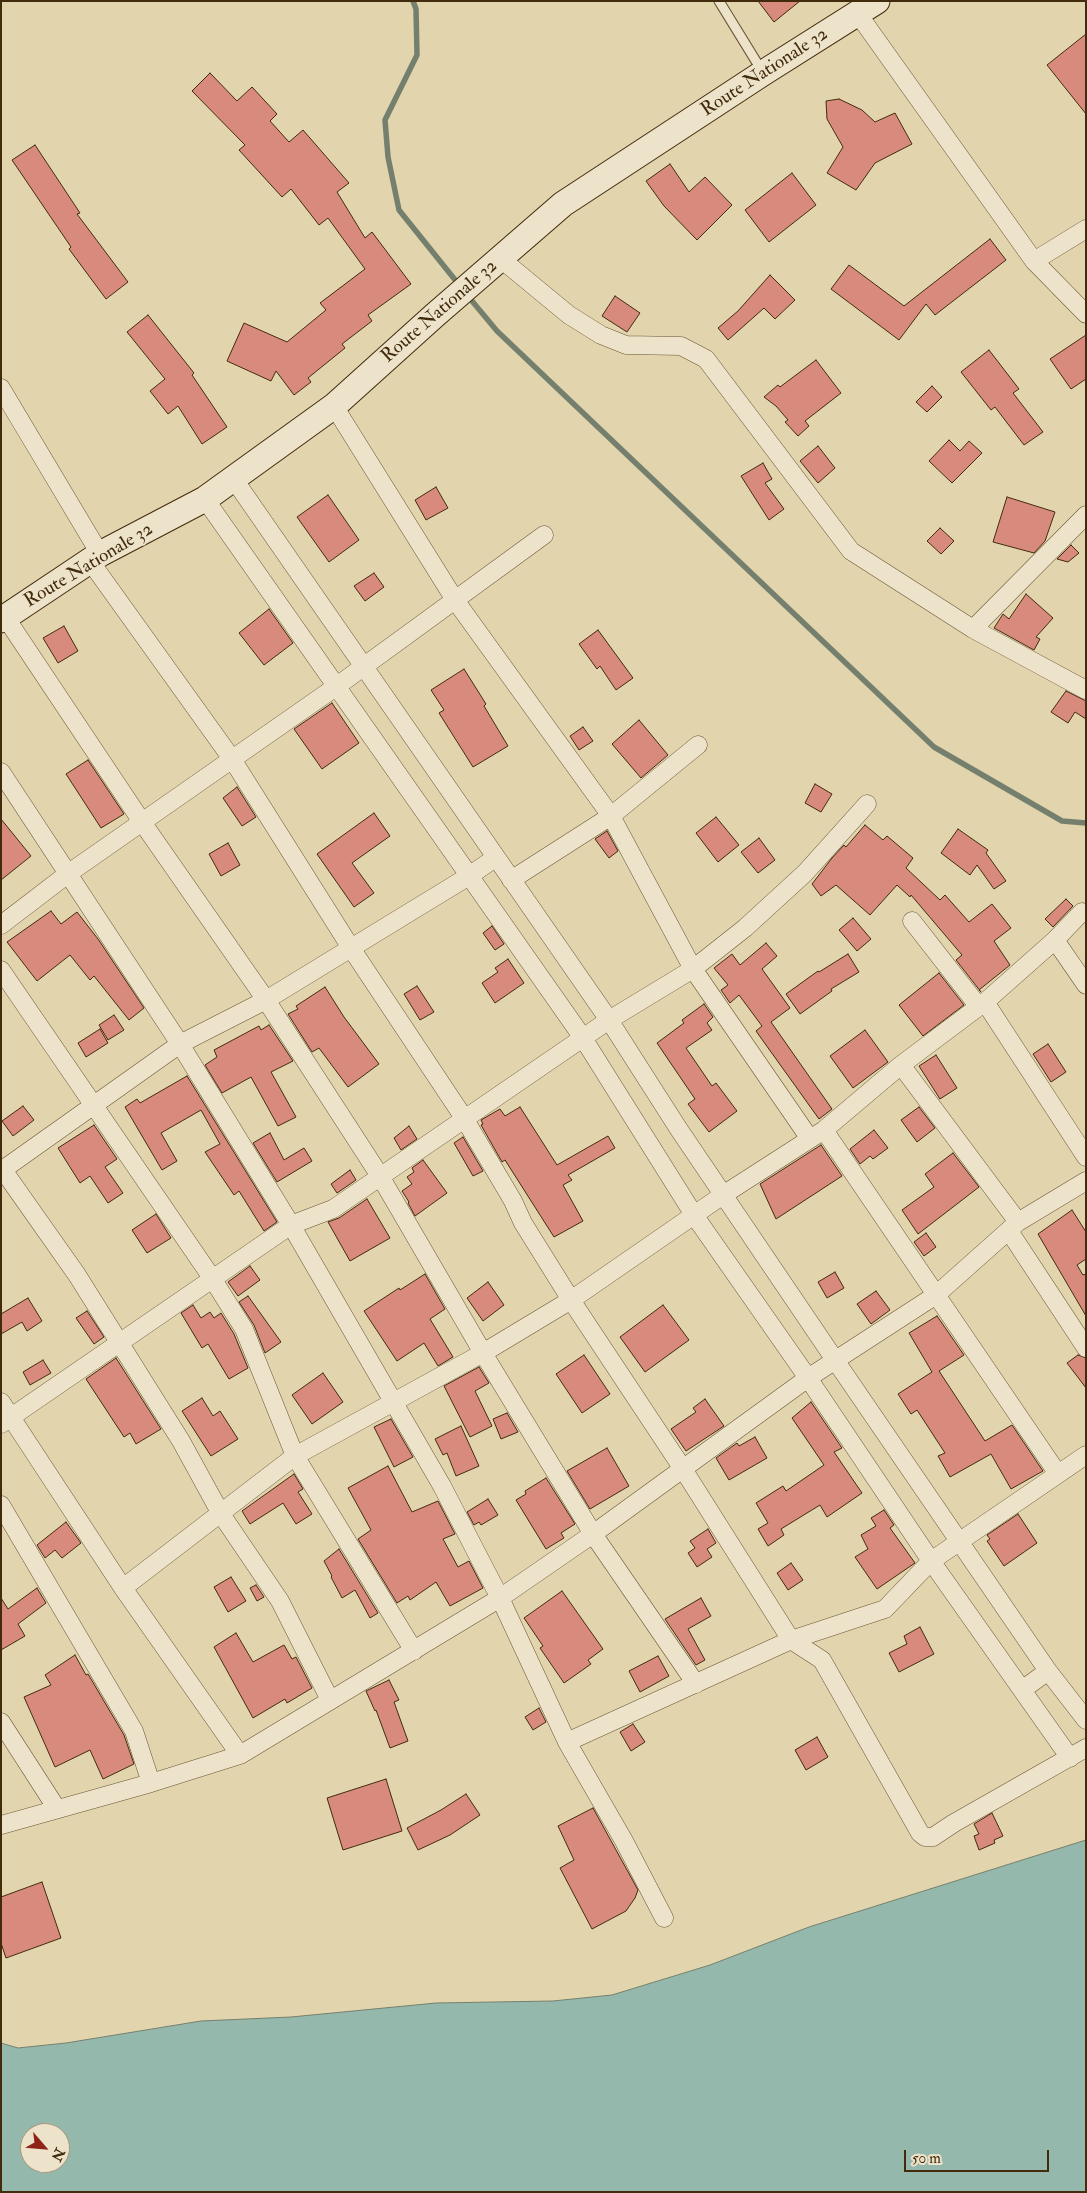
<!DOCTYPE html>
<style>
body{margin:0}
#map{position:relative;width:1087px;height:2193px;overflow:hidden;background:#e2d4ad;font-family:"IM FELL Double Pica",serif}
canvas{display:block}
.frame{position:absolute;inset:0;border:2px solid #422b0d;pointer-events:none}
.north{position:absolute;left:20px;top:2123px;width:50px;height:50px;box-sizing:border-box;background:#ece3ca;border:1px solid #a8997e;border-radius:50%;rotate:117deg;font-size:14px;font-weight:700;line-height:20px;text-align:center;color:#422b0d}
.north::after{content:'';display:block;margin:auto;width:18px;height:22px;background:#8f2418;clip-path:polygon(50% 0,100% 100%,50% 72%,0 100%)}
.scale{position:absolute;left:904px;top:2150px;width:145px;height:22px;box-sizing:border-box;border:2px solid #422b0d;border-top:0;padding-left:6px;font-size:15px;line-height:18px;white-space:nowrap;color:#422b0d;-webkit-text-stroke:4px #ece3ca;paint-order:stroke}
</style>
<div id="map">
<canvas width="1087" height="2193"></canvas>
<div class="frame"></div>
<div class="north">N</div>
<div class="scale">50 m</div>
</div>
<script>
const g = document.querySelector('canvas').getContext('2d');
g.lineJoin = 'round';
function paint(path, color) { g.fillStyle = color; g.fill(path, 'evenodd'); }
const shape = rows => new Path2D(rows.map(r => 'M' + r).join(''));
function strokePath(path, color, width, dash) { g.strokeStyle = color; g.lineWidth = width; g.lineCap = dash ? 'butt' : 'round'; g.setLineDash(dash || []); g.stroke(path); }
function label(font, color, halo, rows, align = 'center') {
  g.font = font + ' "IM FELL Double Pica",serif'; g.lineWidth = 4; g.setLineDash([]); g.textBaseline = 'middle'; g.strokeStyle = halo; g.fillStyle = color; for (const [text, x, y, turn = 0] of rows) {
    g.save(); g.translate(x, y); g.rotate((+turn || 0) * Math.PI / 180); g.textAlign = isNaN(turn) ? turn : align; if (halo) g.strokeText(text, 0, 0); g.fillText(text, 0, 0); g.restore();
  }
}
const water = shape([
 [1086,1840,1086,2192,1,2192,1,2043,18,2048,66,2043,201,2021,291,2017,436,2003,553,2001,612,1995,710,1965,809,1927,1086,1840],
 [30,2133,60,2133,60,2163,30,2163,30,2133]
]);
paint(water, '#95b8ad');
strokePath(water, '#74806d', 1);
strokePath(shape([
 [413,1,416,9,417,55,385,120,388,157,399,210,460,286],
 [467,295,497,331,934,747,1062,821,1086,823]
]), '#74806d', 5.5);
const building = shape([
 [758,1,800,1,774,22,758,1],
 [1086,34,1086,114,1047,65,1086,34],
 [210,73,237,101,252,87,277,114,270,121,289,142,303,130,349,183,337,192,365,238,372,232,411,284,368,315,372,321,342,344,345,348,308,378,311,382,294,395,276,371,271,381,227,361,244,323,287,342,326,310,320,303,365,269,328,218,319,225,291,189,282,197,239,150,245,145,192,91,210,73],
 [839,99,862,110,875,122,895,113,912,144,875,163,856,190,827,173,843,147,827,119,826,101,839,99],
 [35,145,80,213,77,214,128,282,106,299,69,249,71,247,12,160,35,145],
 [670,164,689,192,705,177,732,205,697,240,664,206,646,181,670,164],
 [792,173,816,205,769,242,745,210,792,173],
 [990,239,1006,260,935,315,926,304,899,340,831,289,849,265,904,306,990,239],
 [770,275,795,300,775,319,764,308,728,340,718,328,738,311,770,275],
 [615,296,640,313,627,332,602,316,615,296],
 [148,315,194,373,192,375,227,427,202,444,178,406,168,414,150,391,165,379,127,332,148,315],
 [1086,335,1086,379,1071,389,1050,359,1086,335],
 [989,350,1019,389,1013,393,1043,432,1024,445,995,407,991,410,961,372,989,350],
 [816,360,841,393,805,421,809,426,798,436,785,422,788,420,776,406,764,397,778,385,780,387,816,360],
 [932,386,942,397,927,412,916,402,932,386],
 [949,440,960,451,969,441,982,453,952,483,929,461,949,440],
 [818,446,835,468,818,483,800,461,818,446],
 [763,463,772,479,765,483,784,509,769,520,741,476,763,463],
 [436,487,448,508,426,520,415,500,436,487],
 [328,495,359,540,329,562,297,517,328,495],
 [1007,497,1055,512,1045,541,1034,553,993,542,1007,497],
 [940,528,954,541,941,554,927,541,940,528],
 [1071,545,1079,553,1068,562,1057,559,1071,545],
 [374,573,384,587,365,601,354,586,374,573],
 [1026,594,1053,618,1036,637,1040,639,1034,650,994,628,1003,614,1009,619,1026,594],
 [269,609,293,643,264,665,239,633,269,609],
 [64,626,78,651,58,663,43,638,64,626],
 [598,630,633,678,616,690,600,666,597,669,579,644,598,630],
 [464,669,486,704,484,706,508,746,473,767,439,713,444,710,431,690,464,669],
 [1066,691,1086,701,1086,719,1075,712,1068,723,1051,712,1066,691],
 [332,703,359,743,322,769,294,729,332,703],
 [639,720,668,755,641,778,612,744,639,720],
 [583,727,593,741,579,750,570,736,583,727],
 [88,760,124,814,101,828,66,774,88,760],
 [815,784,832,794,821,812,805,803,815,784],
 [237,787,256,817,242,826,223,798,237,787],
 [374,813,390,836,352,863,374,893,354,907,317,854,374,813],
 [716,817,739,845,718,862,696,833,716,817],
 [1,819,31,856,1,880,1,819],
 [865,825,883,840,887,836,913,858,906,868,940,900,945,895,969,922,992,904,1011,928,994,941,1010,965,979,990,981,992,956,960,962,955,911,895,910,897,897,885,870,915,836,885,821,896,812,884,832,858,844,845,846,847,865,825],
 [958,829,988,850,986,853,1006,881,994,889,977,865,970,875,941,853,958,829],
 [607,831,618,851,609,858,595,839,607,831],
 [759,838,775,860,758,873,741,852,759,838],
 [228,843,240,865,221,876,209,854,228,843],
 [1066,899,1073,906,1053,927,1045,919,1066,899],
 [51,911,61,924,77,912,98,939,144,1008,129,1020,94,976,90,980,70,955,37,981,7,942,51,911],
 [853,918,871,939,857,951,839,930,853,918],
 [492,926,504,944,495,950,483,933,492,926],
 [766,943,777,956,762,969,790,1008,771,1022,832,1109,819,1119,756,1031,762,1026,739,995,730,1003,721,990,728,985,714,968,732,954,740,965,766,943],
 [848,954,859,972,831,989,832,991,800,1014,786,994,818,971,819,972,848,954],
 [508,959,524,983,495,1003,482,983,498,972,495,968,508,959],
 [939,973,964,1005,923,1036,899,1005,939,973],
 [417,986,434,1012,420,1020,404,994,417,986],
 [325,987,344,1017,379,1064,348,1087,319,1048,312,1052,288,1014,298,1009,296,1006,325,987],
 [704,1004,713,1017,707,1023,712,1030,686,1048,712,1086,716,1083,737,1111,709,1132,688,1104,695,1099,657,1043,684,1023,682,1020,704,1004],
 [114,1015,124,1030,108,1040,99,1025,114,1015],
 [269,1025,293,1061,271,1072,296,1117,278,1126,251,1077,222,1093,205,1065,217,1057,214,1050,259,1026,261,1030,269,1025],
 [100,1029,108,1043,86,1057,78,1043,100,1029],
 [865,1030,888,1062,853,1088,830,1056,865,1030],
 [1048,1044,1066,1072,1051,1082,1033,1054,1048,1044],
 [936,1055,957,1088,940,1099,919,1066,936,1055],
 [187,1076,277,1222,264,1231,239,1191,234,1195,205,1152,220,1144,201,1110,161,1133,177,1161,162,1170,125,1107,137,1099,140,1103,187,1076],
 [23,1106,34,1120,13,1136,2,1121,23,1106],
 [520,1107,557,1165,608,1136,615,1148,568,1175,572,1180,563,1185,583,1221,554,1237,505,1160,502,1162,481,1125,483,1124,481,1120,500,1109,505,1116,520,1107],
 [919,1107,935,1128,917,1142,901,1120,919,1107],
 [94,1125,117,1159,105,1167,123,1193,108,1203,90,1176,80,1183,58,1148,94,1125],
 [409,1126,417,1139,401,1150,394,1138,409,1126],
 [874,1130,888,1148,873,1159,870,1156,860,1164,850,1149,874,1130],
 [270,1133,284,1160,304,1148,312,1161,277,1182,253,1143,270,1133],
 [463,1137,483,1171,473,1176,454,1143,463,1137],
 [821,1145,842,1176,776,1219,760,1184,821,1145],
 [953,1153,979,1187,918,1234,902,1210,934,1187,925,1174,953,1153],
 [423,1160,447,1193,415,1216,408,1203,409,1202,402,1191,412,1184,407,1177,414,1172,412,1168,423,1160],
 [350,1170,356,1180,337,1193,331,1184,350,1170],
 [367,1199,390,1238,350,1261,328,1222,339,1218,367,1199],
 [1072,1210,1086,1232,1086,1259,1077,1265,1083,1275,1086,1274,1086,1316,1038,1234,1072,1210],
 [156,1214,171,1238,147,1253,132,1230,156,1214],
 [926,1233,936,1247,924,1256,914,1242,926,1233],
 [250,1266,260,1280,238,1296,228,1282,250,1266],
 [835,1272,844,1288,827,1298,818,1282,835,1272],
 [425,1274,445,1309,430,1319,453,1357,438,1366,424,1343,397,1361,364,1311,399,1288,400,1290,425,1274],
 [488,1282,504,1305,483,1321,467,1298,488,1282],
 [876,1291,890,1310,871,1324,857,1304,876,1291],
 [248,1296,281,1342,265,1353,254,1325,239,1302,248,1296],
 [28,1298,42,1321,27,1331,22,1322,1,1334,1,1314,28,1298],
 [193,1305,201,1318,210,1312,214,1318,221,1313,234,1334,248,1368,229,1379,208,1344,202,1348,181,1313,193,1305],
 [663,1305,689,1340,645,1372,620,1337,663,1305],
 [87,1311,104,1337,94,1344,76,1318,87,1311],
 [937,1316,964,1355,939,1371,985,1441,1012,1425,1043,1471,1011,1489,991,1454,950,1477,938,1456,945,1453,917,1410,911,1414,898,1394,932,1372,909,1333,937,1316],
 [584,1355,610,1394,582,1413,556,1374,584,1355],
 [1078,1355,1086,1358,1086,1388,1067,1363,1078,1355],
 [116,1358,161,1429,136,1444,130,1433,124,1437,86,1379,116,1358],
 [43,1360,51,1373,30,1385,23,1372,43,1360],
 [479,1367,489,1383,475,1391,492,1426,470,1437,444,1386,479,1367],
 [323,1373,343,1402,312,1424,292,1395,323,1373],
 [202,1398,213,1416,220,1411,238,1439,211,1456,182,1411,202,1398],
 [705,1399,724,1426,686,1451,671,1429,696,1412,693,1408,705,1399],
 [811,1402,842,1448,834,1452,862,1493,827,1517,820,1505,781,1529,784,1535,768,1546,758,1529,768,1523,756,1503,783,1486,786,1491,824,1465,792,1418,811,1402],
 [507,1413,518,1432,501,1439,493,1419,507,1413],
 [391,1419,413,1457,394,1467,374,1427,391,1419],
 [461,1426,479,1466,456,1476,447,1453,443,1455,435,1439,461,1426],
 [755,1437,767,1458,729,1480,716,1458,737,1443,739,1446,755,1437],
 [607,1448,629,1486,590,1509,567,1471,607,1448],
 [388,1466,412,1512,438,1501,455,1534,443,1539,458,1567,469,1561,483,1588,450,1606,436,1582,410,1600,408,1596,397,1603,358,1539,371,1530,348,1488,388,1466],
 [294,1474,303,1489,298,1492,312,1514,296,1524,283,1503,250,1524,242,1511,294,1474],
 [546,1478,575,1524,561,1533,564,1538,546,1549,516,1500,526,1494,525,1491,546,1478],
 [488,1499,498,1515,481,1525,479,1522,474,1525,467,1512,488,1499],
 [884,1510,894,1525,890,1528,915,1563,877,1589,855,1557,868,1549,861,1535,876,1526,871,1518,884,1510],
 [1018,1514,1037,1543,1004,1566,987,1541,990,1539,987,1535,1018,1514],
 [66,1522,81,1543,62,1558,55,1550,45,1558,37,1545,66,1522],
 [708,1529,716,1543,707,1549,712,1557,697,1567,688,1553,695,1548,690,1541,708,1529],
 [339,1549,378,1613,370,1618,355,1590,342,1598,331,1577,332,1576,324,1561,339,1549],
 [791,1563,803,1580,788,1590,777,1573,791,1563],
 [231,1577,246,1601,228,1612,214,1587,231,1577],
 [256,1585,264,1597,257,1601,250,1588,256,1585],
 [37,1588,46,1603,18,1624,25,1636,1,1650,1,1598,8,1609,37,1588],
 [562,1591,603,1649,588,1660,591,1664,564,1683,540,1648,543,1646,524,1618,562,1591],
 [701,1598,711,1616,688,1629,705,1660,696,1665,665,1619,701,1598],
 [920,1627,934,1654,899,1672,889,1653,907,1644,904,1636,920,1627],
 [236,1633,253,1662,284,1645,292,1659,296,1657,312,1688,287,1703,285,1699,253,1718,214,1647,236,1633],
 [75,1655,86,1675,88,1674,124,1735,134,1764,103,1779,90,1750,55,1767,24,1697,51,1685,45,1675,75,1655],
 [658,1656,669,1676,640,1692,629,1671,658,1656],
 [389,1680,399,1700,394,1702,408,1741,390,1748,376,1710,375,1711,366,1691,389,1680],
 [539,1708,546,1722,533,1730,525,1717,539,1708],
 [633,1724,645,1742,631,1751,620,1732,633,1724],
 [817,1737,828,1757,806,1770,795,1750,817,1737],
 [386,1779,402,1831,343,1850,327,1798,386,1779],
 [466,1794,480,1815,450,1835,418,1850,407,1828,441,1810,466,1794],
 [593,1808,638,1890,635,1898,626,1911,592,1929,560,1868,574,1860,558,1826,593,1808],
 [992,1813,1003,1836,994,1840,995,1843,979,1850,974,1836,979,1834,974,1824,992,1813],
 [42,1882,61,1938,6,1958,1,1943,1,1897,42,1882]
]);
paint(building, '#d88b7d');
strokePath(building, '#422b0d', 1);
const lane = shape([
 [719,1,762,71]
]);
const street = shape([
 [858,14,1034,261,1086,314],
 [501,259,569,315,601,335,626,345,681,346,706,359,851,551,973,629,1086,690],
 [1034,261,1086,229],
 [1,388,100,554],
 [334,406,455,600,611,816,693,969,810,1139],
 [233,478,609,1020,678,1128,835,1360,1048,1671,1086,1720],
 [205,499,583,1038,694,1215,808,1378,931,1561,1070,1758],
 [90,561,232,759,351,948,464,1118,513,1201,523,1223,571,1300,683,1469,791,1640,822,1660,920,1833,925,1837,933,1837,954,1823,1086,1748],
 [6,618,142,822,266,1000,380,1176,483,1353,593,1534,696,1684],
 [973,629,1086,515],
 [1,772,180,1044,291,1225,442,1486,500,1598,567,1742,624,1841,664,1918],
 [511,880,611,816,698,745],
 [912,921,979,1007],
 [1,925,69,873,337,686,544,535],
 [1055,940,1086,985],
 [1,970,212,1278,244,1329,295,1456,414,1651],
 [985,1002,1086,1157],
 [901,1065,1018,1222],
 [824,1130,1058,1474],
 [3,1170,77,1275,181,1441,221,1514,280,1601,330,1700],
 [1,1171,180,1044,266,1000,469,876,495,858],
 [1009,1231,1086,1348],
 [1,1402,123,1588,240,1755],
 [1,1424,291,1225,333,1209,609,1020,693,969,745,928,805,873,867,804],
 [1,1505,134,1731,151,1783],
 [123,1588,295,1456,483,1353,571,1300,723,1195,824,1130,901,1065,985,1002,1055,940,1082,912],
 [1022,1690,1048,1671],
 [1,1722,57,1809],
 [567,1742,791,1640,885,1609,931,1561,1086,1455],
 [1,1825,151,1783,240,1755,500,1598,593,1534,808,1378,936,1295,1018,1222,1086,1181]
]);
const secondary = shape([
 [1,620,100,554,205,499,334,406,435,315,563,204,763,73,877,1]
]);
strokePath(lane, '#6a5535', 11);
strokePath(street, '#6a5535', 19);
strokePath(secondary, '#422b0d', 27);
strokePath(lane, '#ece3ca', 9);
strokePath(street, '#ece3ca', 18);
strokePath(secondary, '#ece3ca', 25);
label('19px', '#422b0d', '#ece3ca', [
 ["Route Nationale 32",765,73,-33],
 ["Route Nationale 32",440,312,-41],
 ["Route Nationale 32",89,566,-31]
]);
</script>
